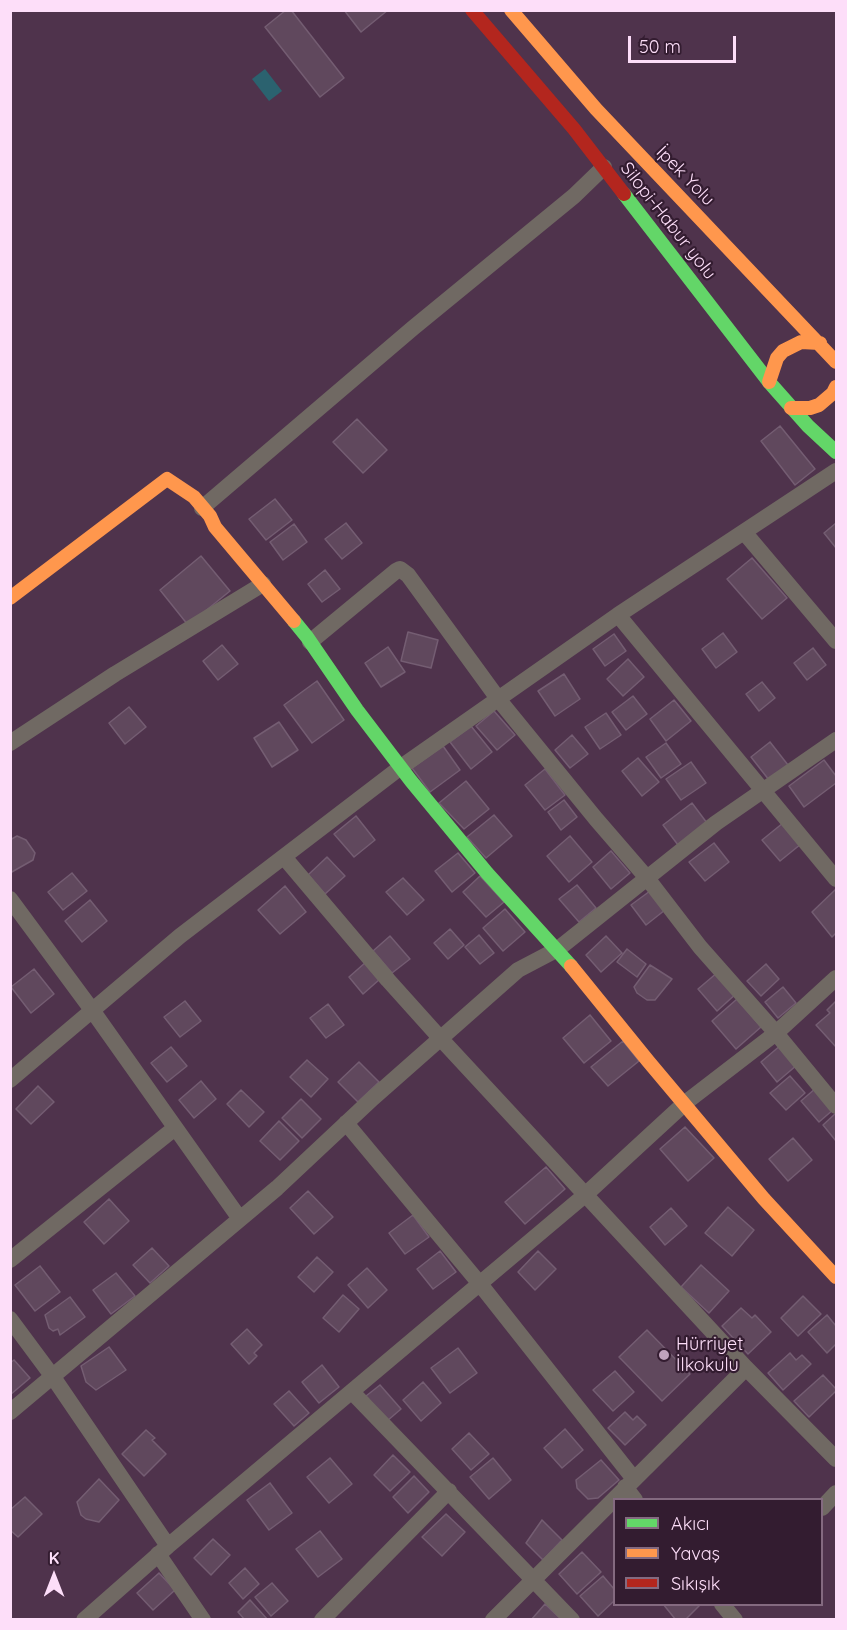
<!DOCTYPE html>
<meta charset="utf-8">
<style>
body{margin:0}
#map{position:relative;width:847px;height:1630px;overflow:hidden;background:#4f334c;font-family:Quicksand,sans-serif}
canvas{display:block}
.frame{position:absolute;inset:0;border:12px solid #fddef9;pointer-events:none}
.legend{position:absolute;left:613px;top:1498px;width:210px;height:108px;box-sizing:border-box;background:#331c30;border:2px solid #846a80;margin:0;padding:8px 10px;list-style:none;font-size:18px;color:#fddef9}
.legend li{display:flex;align-items:center;gap:12px;height:30px}
.legend b{width:30px;border:2px solid #846a80}
.north{position:absolute;left:24px;top:1546px;width:60px;height:60px;-webkit-text-stroke:4px #331c30;paint-order:stroke;rotate:0deg;font-size:16px;font-weight:700;line-height:24px;text-align:center;color:#fddef9}
.north::after{content:'';display:block;margin:auto;width:21px;height:27px;background:#fddef9;clip-path:polygon(50% 0,100% 100%,50% 72%,0 100%)}
.scale{position:absolute;left:628px;top:36px;width:108px;height:27px;box-sizing:border-box;border:3px solid #fddef9;border-top:0;padding-left:8px;font-size:18px;line-height:21px;white-space:nowrap;color:#fddef9;-webkit-text-stroke:4px #331c30;paint-order:stroke}
</style>
<div id="map">
<canvas width="847" height="1630"></canvas>
<div class="frame"></div>
<ul class="legend">
<li><b style="height:8px;background:#63d668"></b>Akıcı</li>
<li><b style="height:8px;background:#ff974d"></b>Yavaş</li>
<li><b style="height:8px;background:#b3261e"></b>Sıkışık</li>
</ul>
<div class="north">K</div>
<div class="scale">50 m</div>
</div>
<script>
const g = document.querySelector('canvas').getContext('2d');
g.lineJoin = 'round';
function paint(path, color) { g.fillStyle = color; g.fill(path, 'evenodd'); }
const shape = rows => new Path2D(rows.map(r => 'M' + r).join(''));
function strokePath(path, color, width, dash) { g.strokeStyle = color; g.lineWidth = width; g.lineCap = dash ? 'butt' : 'round'; g.setLineDash(dash || []); g.stroke(path); }
function label(font, color, halo, rows, align = 'center') {
  g.font = font + ' Quicksand,sans-serif'; g.lineWidth = 4.5; g.setLineDash([]); g.textBaseline = 'middle'; g.strokeStyle = halo; g.fillStyle = color; for (const [text, x, y, turn = 0] of rows) {
    g.save(); g.translate(x, y); g.rotate((+turn || 0) * Math.PI / 180); g.textAlign = isNaN(turn) ? turn : align; if (halo) g.strokeText(text, 0, 0); g.fillText(text, 0, 0); g.restore();
  }
}
paint(shape([
 [265,69,282,91,269,101,252,79]
]), '#2b626f');
const building = shape([
 [286,10,291,10,344,78,320,97,265,27,286,10],
 [344,10,388,10,361,32,344,10],
 [357,419,387,450,363,473,333,442,357,419],
 [780,426,815,469,795,485,761,441,780,426],
 [275,499,292,520,266,540,249,519,275,499],
 [346,523,362,543,342,559,325,539,346,523],
 [836,523,836,548,824,533,836,523],
 [294,524,307,542,283,560,270,542,294,524],
 [201,556,230,591,188,625,160,590,201,556],
 [752,558,787,598,762,619,727,579,752,558],
 [325,570,340,589,322,602,308,584,325,570],
 [408,632,438,640,431,668,401,661,408,632],
 [723,633,737,652,716,668,702,649,723,633],
 [614,634,626,651,605,666,593,649,614,634],
 [222,645,238,664,218,680,203,661,222,645],
 [388,647,405,672,381,687,365,663,388,647],
 [813,648,826,665,807,680,794,663,813,648],
 [628,659,644,677,623,696,607,679,628,659],
 [564,674,580,699,555,716,538,691,564,674],
 [317,681,344,720,312,743,284,705,317,681],
 [762,682,775,698,759,711,746,694,762,682],
 [633,696,647,714,626,730,612,712,633,696],
 [674,700,691,721,666,741,650,719,674,700],
 [129,707,146,727,125,744,109,723,129,707],
 [494,711,515,735,497,750,476,726,494,711],
 [606,713,621,735,600,749,585,727,606,713],
 [279,722,298,750,272,767,254,738,279,722],
 [471,726,492,752,471,769,450,742,471,726],
 [572,735,588,754,570,768,555,750,572,735],
 [770,742,788,765,769,780,751,757,770,742],
 [666,743,681,764,661,778,646,757,666,743],
 [443,746,460,770,430,792,412,768,443,746],
 [638,758,659,782,642,796,622,771,638,758],
 [824,760,836,776,836,783,804,807,789,786,824,760],
 [691,762,706,783,681,800,666,779,691,762],
 [545,769,565,795,545,810,525,785,545,769],
 [466,781,489,809,464,829,439,803,466,781],
 [564,800,577,817,561,830,548,812,564,800],
 [692,803,707,823,678,845,663,825,692,803],
 [494,815,512,836,486,858,467,837,494,815],
 [356,816,375,840,354,857,334,834,356,816],
 [783,823,801,844,780,861,762,840,783,823],
 [17,836,26,840,35,853,33,860,10,873,10,840,17,836],
 [570,836,592,862,569,882,547,856,570,836],
 [714,843,729,862,705,881,689,862,714,843],
 [611,851,630,873,611,889,593,867,611,851],
 [458,853,475,873,452,892,435,871,458,853],
 [327,857,345,876,325,894,308,875,327,857],
 [72,873,87,891,63,910,48,892,72,873],
 [480,876,504,902,486,917,463,892,480,876],
 [403,878,424,900,407,915,386,892,403,878],
 [577,885,596,908,579,922,559,899,577,885],
 [285,886,306,912,280,934,258,910,285,886],
 [836,889,836,933,832,937,812,912,836,889],
 [650,891,665,910,646,925,631,905,650,891],
 [90,900,107,921,82,942,65,921,90,900],
 [505,909,525,932,503,951,483,928,505,909],
 [450,929,464,945,448,959,434,943,450,929],
 [479,935,494,953,480,964,465,947,479,935],
 [390,936,410,959,392,973,373,951,390,936],
 [606,936,622,953,601,972,586,955,606,936],
 [627,949,646,964,637,977,617,962,627,949],
 [366,962,380,979,363,994,349,977,366,962],
 [766,964,779,979,761,996,747,981,766,964],
 [650,965,672,979,655,1000,647,1000,637,993,634,987,650,965],
 [34,969,54,994,31,1013,11,987,34,969],
 [718,972,737,993,717,1011,698,989,718,972],
 [783,987,796,1003,778,1018,765,1002,783,987],
 [737,999,761,1027,736,1049,712,1021,737,999],
 [185,1001,201,1021,180,1037,164,1017,185,1001],
 [836,1001,836,1047,816,1025,830,1013,827,1010,836,1001],
 [328,1004,344,1025,326,1038,310,1018,328,1004],
 [590,1015,611,1041,584,1063,563,1038,590,1015],
 [623,1041,639,1061,608,1086,591,1067,623,1041],
 [781,1045,797,1065,777,1082,761,1062,781,1045],
 [171,1047,187,1066,167,1082,151,1063,171,1047],
 [307,1060,328,1079,311,1097,290,1077,307,1060],
 [359,1062,379,1082,358,1102,338,1082,359,1062],
 [790,1076,805,1093,786,1110,770,1093,790,1076],
 [201,1081,216,1099,194,1118,179,1100,201,1081],
 [38,1086,54,1102,31,1124,16,1109,38,1086],
 [816,1088,834,1109,819,1122,801,1101,816,1088],
 [241,1090,264,1112,249,1127,227,1104,241,1090],
 [301,1099,321,1119,302,1138,282,1118,301,1099],
 [836,1113,836,1141,823,1125,836,1113],
 [279,1121,299,1141,280,1160,260,1141,279,1121],
 [685,1127,714,1158,688,1181,660,1149,685,1127],
 [793,1138,812,1160,788,1181,769,1159,793,1138],
 [546,1167,565,1189,525,1224,505,1202,546,1167],
 [308,1191,333,1217,314,1234,290,1208,308,1191],
 [109,1199,129,1221,104,1244,84,1222,109,1199],
 [728,1207,754,1230,732,1256,705,1233,728,1207],
 [671,1208,687,1226,665,1245,650,1227,671,1208],
 [413,1215,429,1237,405,1254,389,1233,413,1215],
 [152,1248,169,1266,150,1283,133,1265,152,1248],
 [440,1251,456,1272,433,1289,417,1269,440,1251],
 [538,1251,556,1269,535,1290,518,1272,538,1251],
 [317,1257,333,1272,314,1292,298,1277,317,1257],
 [701,1265,729,1291,709,1313,681,1287,701,1265],
 [40,1266,60,1292,35,1311,15,1285,40,1266],
 [367,1268,387,1290,368,1308,348,1285,367,1268],
 [116,1273,135,1296,111,1314,93,1290,116,1273],
 [343,1295,359,1309,339,1332,323,1318,343,1295],
 [803,1296,821,1314,798,1336,781,1318,803,1296],
 [70,1297,85,1317,60,1335,58,1329,53,1331,49,1328,45,1315,70,1297],
 [741,1308,752,1318,755,1315,771,1332,748,1354,722,1326,741,1308],
 [827,1315,836,1326,836,1344,827,1353,808,1332,827,1315],
 [247,1329,262,1345,254,1353,257,1356,249,1364,231,1344,247,1329],
 [647,1330,690,1374,662,1401,619,1357,647,1330],
 [109,1347,126,1370,96,1390,86,1382,81,1366,109,1347],
 [458,1348,477,1373,450,1393,431,1368,458,1348],
 [790,1353,796,1360,802,1355,811,1364,783,1390,768,1373,790,1353],
 [14,1360,30,1378,10,1395,10,1363,14,1360],
 [322,1365,339,1387,319,1403,302,1382,322,1365],
 [615,1371,634,1392,613,1411,593,1390,615,1371],
 [823,1375,836,1389,836,1391,809,1417,794,1401,823,1375],
 [423,1382,441,1403,421,1421,403,1400,423,1382],
 [380,1385,401,1409,387,1421,366,1396,380,1385],
 [289,1391,309,1413,294,1426,274,1404,289,1391],
 [625,1412,633,1420,637,1416,646,1425,625,1445,608,1428,625,1412],
 [565,1429,583,1450,562,1468,544,1448,565,1429],
 [146,1430,155,1438,152,1440,166,1454,144,1476,122,1454,146,1430],
 [469,1433,489,1454,471,1470,452,1449,469,1433],
 [393,1455,410,1472,390,1491,374,1475,393,1455],
 [330,1458,352,1484,329,1503,307,1477,330,1458],
 [493,1458,511,1480,489,1499,470,1477,493,1458],
 [601,1460,619,1480,598,1498,588,1499,577,1488,576,1480,601,1460],
 [414,1476,429,1492,408,1513,393,1497,414,1476],
 [99,1479,119,1500,99,1522,86,1519,81,1515,77,1502,99,1479],
 [270,1483,292,1513,269,1530,247,1500,270,1483],
 [25,1497,42,1514,18,1537,10,1530,10,1510,25,1497],
 [446,1514,465,1532,442,1556,422,1537,446,1514],
 [542,1520,562,1540,543,1560,526,1543,542,1520],
 [320,1531,342,1559,318,1577,296,1549,320,1531],
 [213,1539,230,1555,211,1575,194,1558,213,1539],
 [582,1552,601,1572,577,1594,559,1574,582,1552],
 [245,1568,259,1584,243,1599,229,1583,245,1568],
 [159,1573,175,1590,153,1610,137,1593,159,1573],
 [603,1576,614,1589,614,1601,598,1616,580,1596,603,1576],
 [272,1583,288,1601,271,1616,255,1597,272,1583],
 [250,1600,268,1620,245,1620,238,1612,250,1600],
 [545,1604,562,1620,531,1620,545,1604],
 [663,1604,701,1604,685,1620,676,1620,663,1604]
]);
paint(building, '#60485d');
strokePath(building, '#745d72', 1.5);
strokePath(shape([
 [202,508,413,328,574,196,604,167],
 [744,532,836,641],
 [618,615,836,879],
 [310,642,396,571,400,569,408,575,499,700,596,819,647,878,700,947,776,1033,836,1106],
 [10,743,115,674,263,584],
 [284,857,388,980,441,1039,746,1368,836,1459],
 [10,899,92,1010,240,1219],
 [10,1080,180,936,401,767,618,615,836,471],
 [346,1123,480,1284,634,1479],
 [10,1260,175,1128],
 [10,1319,53,1377,168,1546],
 [352,1392,572,1620],
 [10,1412,277,1188,373,1098,518,970,558,949,716,823,836,740],
 [625,1487,635,1500],
 [822,1508,836,1493],
 [158,1554,203,1620],
 [722,1604,735,1620],
 [84,1620,168,1546,585,1195,685,1103,776,1033,836,978],
 [322,1620,449,1491],
 [493,1620,746,1368]
]), '#706963', 16);
strokePath(shape([
 [624,194,769,382,808,426,836,452],
 [294,621,307,637,357,710,411,781,487,873,571,966]
]), '#63d668', 14);
strokePath(shape([
 [511,10,596,109,836,362],
 [769,382,777,358,783,351,801,342,820,343],
 [791,408,810,408,819,405,833,393,836,387],
 [10,598,167,479,194,497,210,516,215,527,294,621],
 [571,966,648,1061,764,1199,836,1277]
]), '#ff974d', 14);
strokePath(shape([
 [472,10,574,129,624,194]
]), '#b3261e', 14);
for (const [x, y, r, color] of [
 [664,1355,6,"#c0a2bc"]
]) { const dot = new Path2D(); dot.arc(x, y, r, 0, 2 * Math.PI); g.fillStyle = color; g.fill(dot); strokePath(dot, '#331c30', 2); }
label('18px', '#fddef9', '#331c30', [
 ["İpek Yolu",685,176,46],
 ["Silopi-Habur yolu",668,221,52]
]);
label('18px', '#fddef9', '#331c30', [
 ["Hürriyet",676,1345],
 ["İlkokulu",676,1366]
], 'left');
</script>
